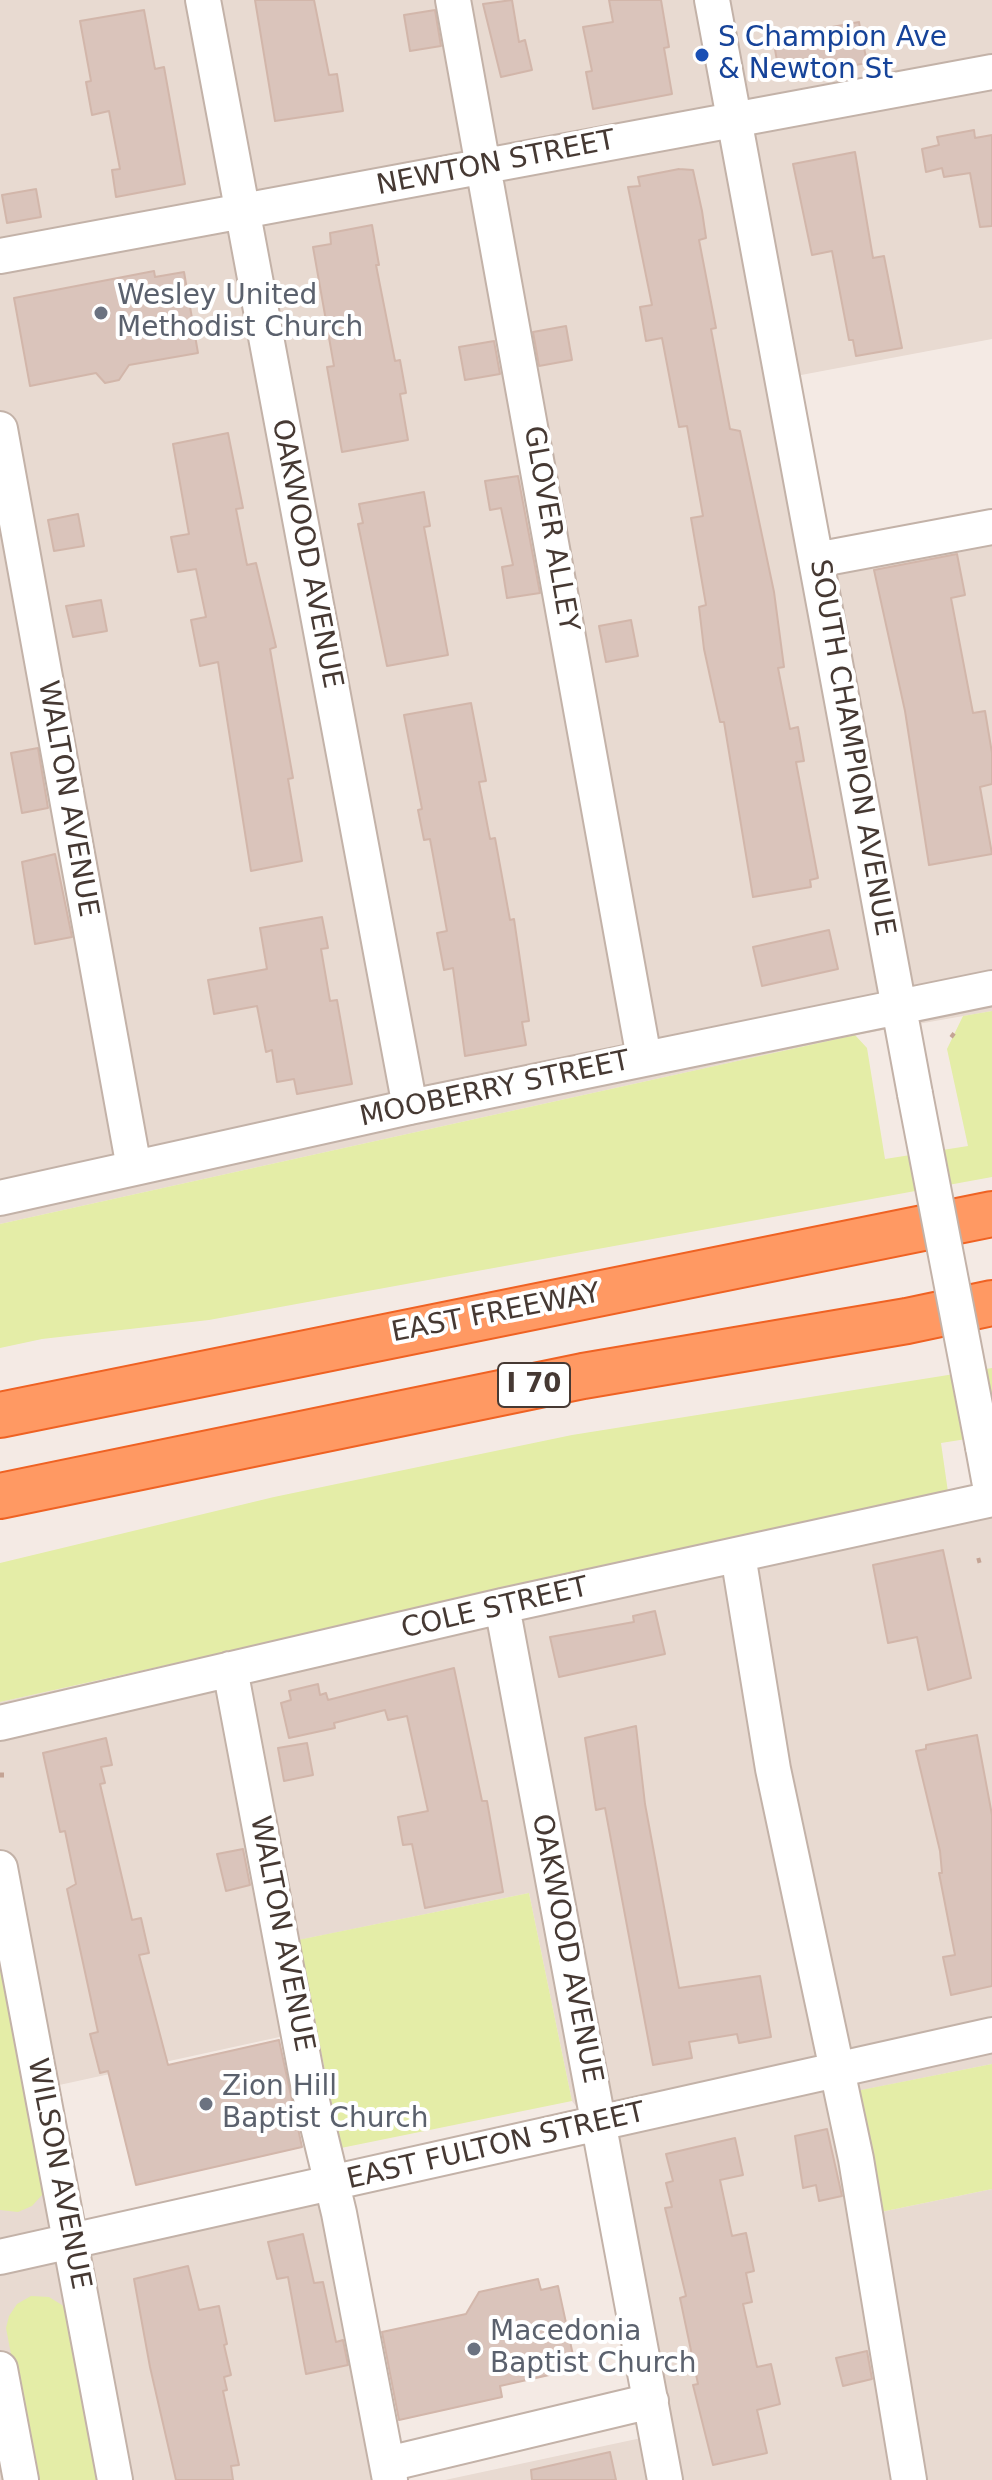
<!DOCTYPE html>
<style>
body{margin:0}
canvas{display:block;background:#f4eae4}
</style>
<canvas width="992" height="2480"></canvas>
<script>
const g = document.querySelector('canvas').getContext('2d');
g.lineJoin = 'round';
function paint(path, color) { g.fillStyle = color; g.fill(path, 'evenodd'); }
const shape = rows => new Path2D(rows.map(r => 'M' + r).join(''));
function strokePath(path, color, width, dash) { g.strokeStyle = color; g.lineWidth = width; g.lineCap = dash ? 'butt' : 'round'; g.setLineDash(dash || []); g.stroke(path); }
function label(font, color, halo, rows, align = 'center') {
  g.font = font + ' "DejaVu Sans",sans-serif'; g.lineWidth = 8; g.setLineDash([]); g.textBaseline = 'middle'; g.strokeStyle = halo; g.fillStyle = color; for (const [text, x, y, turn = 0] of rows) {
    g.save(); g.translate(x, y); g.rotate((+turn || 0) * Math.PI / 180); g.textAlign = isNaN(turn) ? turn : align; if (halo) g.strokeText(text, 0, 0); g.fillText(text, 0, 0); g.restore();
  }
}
paint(shape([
 [0,0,992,0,992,339,780,379,814,561,992,527,992,1011,855,1035,0,1224],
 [992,1485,992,2064,852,2092,876,2213,992,2189,992,2480,445,2480,660,2434,599,2136,572,2101,529,1893,299,1940,316,2029,41,2089,68,2245,327,2186,386,2480,0,2480,0,1702]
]), '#e8dad1');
paint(shape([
 [992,1011,992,1177,209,1320,42,1339,0,1348,0,1224,855,1035,867,1048,885,1159,968,1146,947,1049,963,1016],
 [992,1368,992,1435,941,1443,948,1492,0,1702,0,1563,274,1497,572,1435],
 [529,1893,572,2101,341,2148,298,1940],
 [0,1933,45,2182,42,2195,32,2206,18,2212,0,2210],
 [992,2064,992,2189,876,2213,851,2092],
 [31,2296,49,2297,62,2305,72,2318,102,2480,35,2480,6,2328,9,2316,17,2304]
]), '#e4eda7');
const building = shape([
 [255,0,314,0,329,75,337,74,343,111,275,121,255,0],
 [512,0,519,42,525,40,532,70,501,77,483,4,512,0],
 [609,0,661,0,669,47,664,48,672,94,593,109,586,72,592,71,583,27,613,22,609,0],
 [144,10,155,69,164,67,185,184,116,197,112,170,120,169,109,111,92,115,86,82,91,81,80,21,144,10],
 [435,10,441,46,410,51,404,15,435,10],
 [859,22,867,63,780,78,773,38,859,22],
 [974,130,975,138,992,135,992,226,980,227,970,173,944,177,942,168,926,172,922,149,939,145,937,137,974,130],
 [855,152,873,258,884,256,902,348,856,356,853,340,849,340,832,251,812,255,793,164,855,152],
 [679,169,693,170,702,211,706,238,699,240,716,328,711,329,730,429,740,431,774,592,784,667,778,668,790,729,798,727,804,761,796,762,818,878,810,880,811,887,753,897,724,722,720,722,704,649,699,607,706,605,691,518,703,516,687,426,679,427,662,338,646,341,640,307,652,305,628,187,640,186,638,177,679,169],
 [36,189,41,217,7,223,2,195,36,189],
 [372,225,379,265,376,265,395,361,400,360,406,393,400,394,408,440,342,452,327,367,334,366,313,247,331,244,330,233,372,225],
 [154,271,155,277,184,272,198,353,129,365,119,380,105,383,96,373,30,386,14,298,154,271],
 [566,326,572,360,539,366,533,332,566,326],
 [494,341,500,374,465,380,459,347,494,341],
 [228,433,243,508,236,509,247,565,256,563,276,647,270,649,293,778,288,779,302,861,251,871,218,662,200,666,191,620,206,617,196,569,178,572,171,537,189,534,173,444,228,433],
 [518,476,540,593,507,598,502,567,513,565,501,508,490,510,485,481,518,476],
 [424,492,430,526,424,527,448,655,387,666,358,524,363,523,359,504,424,492],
 [78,514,84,546,54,551,48,520,78,514],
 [957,554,965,595,951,598,973,713,985,711,992,753,992,784,980,787,992,854,929,865,905,711,874,570,957,554],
 [101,600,107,631,73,637,66,606,101,600],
 [631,620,638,656,606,662,599,626,631,620],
 [471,703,486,781,479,782,490,839,495,838,510,920,514,919,529,1021,522,1022,526,1045,465,1056,453,968,444,970,437,933,447,931,430,839,424,840,418,810,422,809,404,715,471,703],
 [38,748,48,808,22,813,11,753,38,748],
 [55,854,72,937,35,944,22,862,55,854],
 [322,917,328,948,321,949,330,1001,337,1000,352,1084,297,1094,294,1079,277,1082,272,1050,266,1052,257,1006,214,1014,208,980,267,969,260,928,322,917],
 [829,930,838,969,762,986,753,947,829,930],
 [943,1550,971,1678,928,1690,917,1637,888,1643,873,1565,943,1550],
 [655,1611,665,1654,559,1677,550,1637,634,1622,633,1616,655,1611],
 [454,1668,482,1801,487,1801,503,1892,425,1908,412,1844,403,1845,398,1817,428,1811,407,1716,388,1720,385,1710,334,1723,335,1728,289,1738,281,1703,291,1700,289,1691,318,1684,320,1695,326,1693,328,1700,454,1668],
 [636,1726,645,1804,679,1988,760,1976,771,2037,739,2043,737,2034,689,2042,692,2058,653,2065,605,1808,596,1810,585,1738,636,1726],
 [977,1735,992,1815,992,1986,951,1995,943,1957,955,1955,939,1873,942,1873,940,1851,916,1751,926,1749,926,1745,977,1735],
 [106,1738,112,1765,101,1767,105,1783,100,1784,132,1920,141,1918,149,1953,139,1955,168,2065,279,2040,302,2147,136,2185,108,2071,100,2073,90,2034,98,2032,67,1889,76,1884,65,1831,60,1832,43,1753,106,1738],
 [307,1743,313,1775,284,1781,278,1748,307,1743],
 [243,1849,250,1885,226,1891,217,1854,243,1849],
 [827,2129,842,2196,819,2201,816,2185,803,2188,795,2136,827,2129],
 [735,2138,743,2175,720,2180,732,2236,746,2233,754,2271,746,2273,752,2302,743,2304,757,2367,771,2364,780,2404,757,2410,767,2453,713,2465,693,2385,698,2384,680,2298,686,2296,665,2208,672,2207,666,2183,673,2181,666,2154,735,2138],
 [303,2234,314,2283,323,2282,336,2342,343,2340,348,2365,306,2374,288,2277,277,2279,268,2242,303,2234],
 [188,2266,199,2310,219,2306,227,2344,224,2345,231,2375,224,2377,227,2390,223,2391,239,2465,231,2466,233,2480,176,2480,150,2367,134,2279,188,2266],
 [538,2279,541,2290,558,2286,576,2369,500,2386,502,2397,399,2420,382,2332,466,2314,479,2292,538,2279],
 [867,2351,872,2379,843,2386,836,2358,867,2351],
 [610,2452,616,2480,532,2480,531,2470,610,2452]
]);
paint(building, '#dac4bb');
strokePath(building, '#d2b6aa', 2);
const minor = shape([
 [203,0,410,1107],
 [453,0,644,1058],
 [712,0,915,1094],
 [0,256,992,72],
 [0,429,134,1168],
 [816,560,992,527],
 [0,1198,410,1107,992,988],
 [983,1447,992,1496],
 [738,1555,773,1769,856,2159,909,2480],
 [502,1606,665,2480],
 [230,1669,309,2089,339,2213,390,2480],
 [0,1723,502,1606,992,1499],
 [0,1868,115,2480],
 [0,2257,992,2035],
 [0,2369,21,2480],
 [388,2464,651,2401]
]);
const highway = shape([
 [0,1415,992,1214],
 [0,1496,583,1376,907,1321,992,1303]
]);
strokePath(minor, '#c3b2a8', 38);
strokePath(highway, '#ef6223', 48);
strokePath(shape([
 [951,1034,955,1037],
 [977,1561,984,1559],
 [0,1775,8,1775]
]), '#c4a495', 5, [4, 4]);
strokePath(minor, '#fff', 34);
strokePath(highway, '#ff9963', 44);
const minorBridge = shape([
 [915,1094,983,1447]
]);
strokePath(minorBridge, '#c3b2a8', 38, []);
strokePath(minorBridge, '#fff', 34);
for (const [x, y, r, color] of [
 [702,55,8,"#1a4fb4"],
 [101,313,8,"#6b7280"],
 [206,2104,8,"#6b7280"],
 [474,2349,8,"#6b7280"]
]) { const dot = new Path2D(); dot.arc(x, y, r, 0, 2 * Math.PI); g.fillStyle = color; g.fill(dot); strokePath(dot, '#fff', 3); }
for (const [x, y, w] of [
 [534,1385,72]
]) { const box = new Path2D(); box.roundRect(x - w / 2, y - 22, w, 44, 6); g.fillStyle = '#fff'; g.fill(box); strokePath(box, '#463933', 2); }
label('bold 26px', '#463933', null, [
 ["I 70",534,1385]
]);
label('28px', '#164399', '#fff', [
 ["S Champion Ave",718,39],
 ["& Newton St",718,71]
], 'left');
label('28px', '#463933', '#fff', [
 ["NEWTON STREET",496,164,-11],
 ["GLOVER ALLEY",550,529,80],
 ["OAKWOOD AVENUE",306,554,79],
 ["SOUTH CHAMPION AVENUE",851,748,80],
 ["WALTON AVENUE",67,799,80],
 ["MOOBERRY STREET",495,1090,-12],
 ["EAST FREEWAY",496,1314,-11],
 ["COLE STREET",495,1609,-13],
 ["WALTON AVENUE",281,1934,79],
 ["OAKWOOD AVENUE",566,1949,79],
 ["EAST FULTON STREET",496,2147,-13],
 ["WILSON AVENUE",58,2174,79]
]);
label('28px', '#5b616d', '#fff', [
 ["Wesley United",117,297],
 ["Methodist Church",117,329],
 ["Zion Hill",222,2088],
 ["Baptist Church",222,2120],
 ["Macedonia",490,2333],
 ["Baptist Church",490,2365]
], 'left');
</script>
